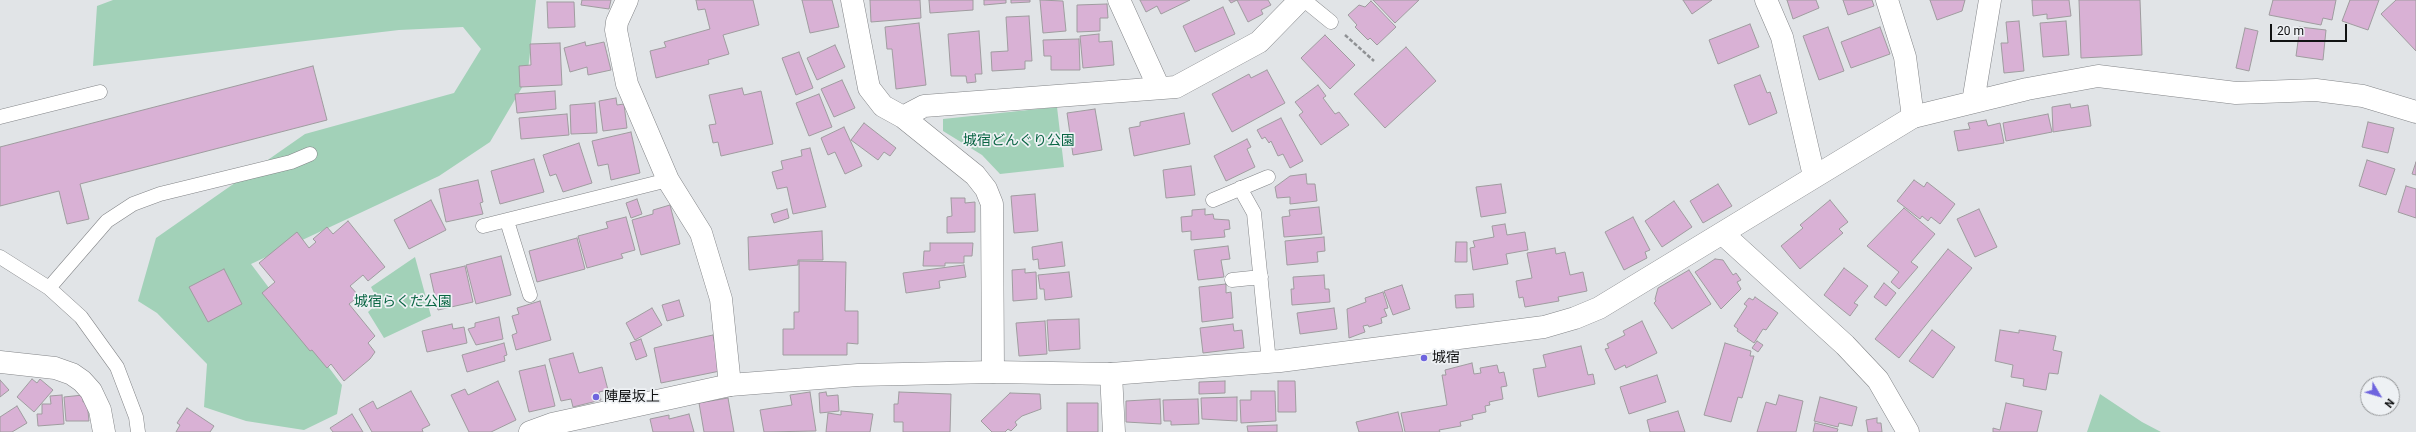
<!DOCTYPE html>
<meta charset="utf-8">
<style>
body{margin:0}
#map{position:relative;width:2416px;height:432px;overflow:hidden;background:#e1e4e7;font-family:Roboto,sans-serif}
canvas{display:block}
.north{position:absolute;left:2360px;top:376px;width:40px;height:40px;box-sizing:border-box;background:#eef1f4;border:1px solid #96989a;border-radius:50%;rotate:128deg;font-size:11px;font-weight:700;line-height:16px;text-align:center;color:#111213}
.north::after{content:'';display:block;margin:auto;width:14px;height:18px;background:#6e64de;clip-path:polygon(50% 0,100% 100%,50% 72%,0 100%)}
.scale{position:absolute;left:2270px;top:24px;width:77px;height:18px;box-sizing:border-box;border:2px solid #111213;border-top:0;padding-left:5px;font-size:12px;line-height:14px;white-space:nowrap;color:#111213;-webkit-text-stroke:3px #eef1f4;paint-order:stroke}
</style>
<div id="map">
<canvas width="2416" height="432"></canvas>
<div class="north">N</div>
<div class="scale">20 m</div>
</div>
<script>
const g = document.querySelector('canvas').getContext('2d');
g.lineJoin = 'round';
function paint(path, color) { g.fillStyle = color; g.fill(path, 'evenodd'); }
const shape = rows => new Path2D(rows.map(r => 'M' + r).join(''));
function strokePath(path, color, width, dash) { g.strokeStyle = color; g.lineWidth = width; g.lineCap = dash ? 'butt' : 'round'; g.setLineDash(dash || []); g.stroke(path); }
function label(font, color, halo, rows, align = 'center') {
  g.font = font + ' Roboto,"Noto Sans JP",sans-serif'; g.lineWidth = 3.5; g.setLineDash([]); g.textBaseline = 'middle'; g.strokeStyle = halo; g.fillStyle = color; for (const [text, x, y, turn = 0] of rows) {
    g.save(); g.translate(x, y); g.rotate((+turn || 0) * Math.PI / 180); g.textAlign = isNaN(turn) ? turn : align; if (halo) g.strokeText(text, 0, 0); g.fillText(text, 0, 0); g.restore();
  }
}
paint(shape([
 [113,0,536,0,527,79,490,142,439,176,251,264,342,385,337,414,304,430,246,421,204,407,207,364,157,313,138,301,156,238,305,134,454,93,481,49,463,27,399,30,93,66,97,6],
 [1057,107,1064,167,1000,174,982,155,943,131,943,119],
 [415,257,431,316,384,338,368,312,379,302,371,287],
 [2100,394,2142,422,2161,432,2087,432]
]), '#a2d1b8');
const building = shape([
 [582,0,611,0,609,9,581,5,582,0],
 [696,0,753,0,759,25,723,35,729,54,708,60,709,64,656,78,650,51,666,47,664,42,710,29,705,9,698,10,696,0],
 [802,0,832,0,839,27,810,33,802,0],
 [870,0,920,0,921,18,871,22,870,0],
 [929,0,973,0,973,10,930,13,929,0],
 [984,0,1006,0,1006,3,984,5,984,0],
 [1011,0,1030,0,1030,2,1011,3,1011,0],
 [1040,0,1063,1,1066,31,1043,33,1040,0],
 [1140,0,1190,0,1161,14,1157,6,1146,12,1140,0],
 [1229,0,1268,0,1271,5,1261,10,1263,14,1248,22,1237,0,1231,3,1229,0],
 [1373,0,1419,0,1395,23,1373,0],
 [1683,0,1712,0,1692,14,1683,0],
 [1787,0,1816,0,1819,8,1793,19,1787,0],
 [1843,0,1872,0,1874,6,1848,15,1843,0],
 [1930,0,1965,0,1962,11,1937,20,1930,0],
 [2032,0,2069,0,2071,16,2047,19,2047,14,2033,16,2032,0],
 [2079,0,2140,0,2142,55,2081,58,2079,0],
 [2273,0,2336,0,2332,20,2323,18,2321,25,2269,15,2273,0],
 [2350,0,2379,0,2368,30,2342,21,2350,0],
 [2396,0,2416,0,2416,51,2381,14,2396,0],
 [1371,1,1396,27,1377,45,1370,38,1368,40,1355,27,1357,25,1348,15,1359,5,1365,7,1371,1],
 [547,2,574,2,575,27,548,28,547,2],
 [1107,4,1108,18,1100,18,1100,31,1077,32,1077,5,1107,4],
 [1223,7,1235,34,1195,52,1183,26,1223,7],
 [1029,16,1032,61,1025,61,1025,69,992,71,991,52,1008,51,1006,17,1029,16],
 [2019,21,2024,71,2004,73,2001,43,2008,43,2006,22,2019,21],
 [2066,21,2069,55,2043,57,2040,23,2066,21],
 [919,23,926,85,896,89,892,49,887,49,885,27,919,23],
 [1750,24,1759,47,1718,64,1709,40,1750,24],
 [1828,27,1844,71,1819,80,1803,36,1828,27],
 [1880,27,1890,54,1851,68,1841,42,1880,27],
 [2300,27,2326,30,2323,60,2296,56,2300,27],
 [2245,28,2258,31,2249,71,2236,68,2245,28],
 [979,31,982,74,975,74,976,82,967,83,966,76,951,76,948,34,979,31],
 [1099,34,1099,42,1112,41,1114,65,1083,68,1080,36,1099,34],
 [1325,35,1355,65,1330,89,1301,58,1325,35],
 [1079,39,1080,70,1051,70,1051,56,1044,56,1043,40,1079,39],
 [585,42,586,46,604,42,611,70,588,75,587,67,570,72,564,48,585,42],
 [560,43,562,85,520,87,519,66,531,65,530,44,560,43],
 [835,45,845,67,817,80,807,58,835,45],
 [1406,47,1436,81,1385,128,1354,94,1406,47],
 [799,52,813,88,796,95,782,58,799,52],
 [313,66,327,120,80,184,89,219,67,224,59,191,0,206,0,147,313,66],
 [1267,70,1285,103,1232,132,1212,94,1249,74,1251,78,1267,70],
 [1760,75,1767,93,1770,92,1777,113,1749,125,1734,85,1760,75],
 [842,80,855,108,834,117,821,89,842,80],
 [1318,85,1326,96,1323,98,1335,114,1339,112,1349,125,1321,145,1299,115,1303,112,1295,102,1318,85],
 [742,88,744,95,761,91,773,144,721,156,718,142,713,143,709,125,716,124,709,95,742,88],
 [555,91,556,109,517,113,515,94,555,91],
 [819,94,832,127,809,136,796,103,819,94],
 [616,98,617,105,624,104,627,128,603,131,599,101,616,98],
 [595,103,597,133,571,134,570,105,595,103],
 [2070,104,2071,108,2088,105,2091,126,2053,132,2052,107,2070,104],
 [1095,109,1102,150,1073,155,1067,113,1095,109],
 [1184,113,1190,144,1134,156,1129,128,1140,126,1140,122,1184,113],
 [567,114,569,135,521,139,519,118,567,114],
 [2048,114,2052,132,2006,141,2003,123,2048,114],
 [1281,118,1303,161,1290,168,1283,154,1278,156,1271,141,1269,143,1265,137,1262,139,1257,130,1281,118],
 [1986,120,1988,126,2000,123,2004,143,1958,151,1954,131,1970,129,1968,123,1986,120],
 [2368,122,2394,128,2388,153,2362,147,2368,122],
 [864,123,896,148,890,156,884,152,878,160,851,140,864,123],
 [844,127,862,166,845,174,835,152,828,155,821,138,844,127],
 [631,132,640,173,611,180,608,164,598,166,592,141,631,132],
 [1247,139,1251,147,1247,149,1255,167,1226,181,1214,156,1247,139],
 [579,143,592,183,563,192,556,174,550,176,543,155,579,143],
 [810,148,826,207,793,214,787,187,777,189,772,172,783,169,781,161,802,156,801,150,810,148],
 [534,159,544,192,500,204,491,171,534,159],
 [2367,160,2395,169,2386,195,2359,186,2367,160],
 [2416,162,2416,175,2412,174,2416,162],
 [1191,166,1195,195,1166,198,1163,170,1191,166],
 [1306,174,1307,184,1315,184,1317,201,1290,204,1290,197,1277,198,1275,187,1290,176,1306,174],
 [478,180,483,202,480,203,483,214,446,222,439,189,478,180],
 [1914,180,1924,187,1927,182,1955,204,1940,224,1931,217,1928,221,1922,216,1920,219,1897,201,1914,180],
 [1501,184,1506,213,1481,217,1476,187,1501,184],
 [1718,184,1732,206,1703,223,1690,201,1718,184],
 [2406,186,2416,189,2416,218,2398,212,2406,186],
 [1035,194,1038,231,1014,233,1011,196,1035,194],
 [951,198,965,198,965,203,975,202,975,232,947,233,947,217,952,216,951,198],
 [637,199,642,214,631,218,626,203,637,199],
 [431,200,446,230,409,249,394,220,431,200],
 [1830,200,1848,222,1839,229,1843,233,1800,269,1781,246,1803,228,1800,225,1830,200],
 [1674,201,1692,227,1662,247,1645,221,1674,201],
 [670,205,680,244,641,255,632,220,653,214,653,210,670,205],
 [1319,207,1322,234,1284,237,1282,217,1290,216,1289,210,1319,207],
 [1904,208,1935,234,1911,262,1918,267,1899,289,1891,282,1899,272,1867,246,1904,208],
 [787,209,789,218,774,223,771,214,787,209],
 [1205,209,1205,215,1213,214,1214,219,1229,220,1230,229,1224,230,1225,237,1191,240,1191,231,1182,232,1181,217,1192,216,1192,210,1205,209],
 [1979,209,1997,247,1975,257,1957,219,1979,209],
 [626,217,635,250,621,254,623,258,587,268,578,236,608,228,606,222,626,217],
 [1633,217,1650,250,1645,252,1647,258,1624,270,1605,232,1633,217],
 [348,221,385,267,368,281,363,275,350,286,359,296,349,304,375,336,368,343,375,352,370,359,344,381,331,364,327,368,312,350,310,351,262,293,275,282,259,263,297,232,309,248,316,242,313,239,327,227,333,234,348,221],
 [1505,224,1507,235,1525,232,1528,250,1506,254,1508,264,1473,270,1470,248,1475,247,1473,241,1494,237,1492,226,1505,224],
 [822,231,823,260,798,260,798,265,749,270,748,237,822,231],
 [1324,237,1325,251,1317,252,1318,262,1287,265,1285,241,1324,237],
 [577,238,585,269,537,282,529,251,577,238],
 [1062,242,1065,266,1039,269,1038,259,1033,260,1032,247,1062,242],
 [1456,242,1467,242,1467,262,1455,262,1456,242],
 [930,243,973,243,972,256,964,256,964,263,945,263,945,266,923,266,924,251,930,251,930,243],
 [1228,246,1230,259,1221,260,1224,277,1198,280,1194,250,1228,246],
 [1555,248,1556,254,1565,252,1570,275,1583,272,1587,291,1558,297,1559,301,1525,307,1523,297,1519,298,1516,281,1532,278,1527,253,1555,248],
 [1948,249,1972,268,1899,358,1875,339,1948,249],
 [501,256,511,295,476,304,466,265,501,256],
 [1715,259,1723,260,1733,275,1736,273,1741,280,1737,282,1741,289,1721,309,1695,272,1715,259],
 [799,261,846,262,845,311,858,311,858,344,847,343,847,355,783,355,783,329,794,329,794,312,799,312,799,261],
 [964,265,966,277,939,281,940,288,906,293,903,273,964,265],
 [465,266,473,302,438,310,430,274,465,266],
 [1844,268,1868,286,1854,303,1858,305,1850,316,1824,295,1844,268],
 [224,269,242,304,208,322,189,287,224,269],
 [1025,269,1025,273,1036,272,1037,299,1013,301,1012,270,1025,269],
 [1689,270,1711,304,1672,329,1654,303,1656,301,1655,299,1658,288,1689,270],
 [1069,272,1072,297,1045,300,1044,289,1040,289,1038,275,1069,272],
 [1324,275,1325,289,1329,289,1330,302,1292,305,1291,289,1294,289,1293,277,1324,275],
 [1884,283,1896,293,1886,306,1874,297,1884,283],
 [1226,284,1226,293,1231,292,1233,318,1202,322,1199,287,1226,284],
 [1402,285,1410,309,1393,315,1384,291,1402,285],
 [1383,292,1388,308,1384,309,1387,316,1381,318,1382,323,1369,327,1368,325,1363,326,1365,332,1349,338,1347,309,1366,302,1365,298,1383,292],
 [1473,294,1474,307,1456,308,1455,295,1473,294],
 [1755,297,1778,313,1766,330,1763,329,1754,343,1737,331,1738,329,1734,326,1747,306,1744,304,1749,298,1753,300,1755,297],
 [679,300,684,316,667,321,662,305,679,300],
 [540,301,551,340,516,350,512,335,517,333,512,316,519,314,517,308,540,301],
 [652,308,662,325,635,340,626,323,652,308],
 [1334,308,1337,329,1300,334,1297,313,1334,308],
 [499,317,503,339,476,345,468,329,475,327,475,323,499,317],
 [1079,319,1080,349,1049,351,1047,320,1079,319],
 [1045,321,1047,354,1019,356,1016,323,1045,321],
 [1642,321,1657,353,1626,368,1625,365,1615,370,1605,349,1609,348,1607,344,1625,335,1623,331,1642,321],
 [452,324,453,329,464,327,467,343,427,352,422,331,452,324],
 [1233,324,1234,331,1242,330,1244,348,1203,353,1200,328,1233,324],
 [1932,330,1955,347,1933,378,1909,361,1932,330],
 [2000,330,2019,333,2019,330,2056,336,2053,350,2062,352,2058,374,2049,373,2046,390,2023,386,2024,379,2011,377,2013,365,1995,361,2000,330],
 [713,335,720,371,661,383,654,348,713,335],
 [641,339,647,356,636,360,630,343,641,339],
 [1757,341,1763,345,1758,352,1752,348,1757,341],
 [504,343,507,355,504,356,505,361,467,372,462,355,504,343],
 [1725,343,1751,351,1750,356,1754,356,1742,398,1738,397,1731,422,1704,415,1725,343],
 [1581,346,1588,375,1593,374,1595,384,1538,397,1533,369,1546,367,1543,355,1581,346],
 [573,353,579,373,602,367,608,390,599,392,601,400,573,407,571,399,561,401,549,359,573,353],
 [1472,363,1474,374,1481,373,1480,368,1497,365,1499,373,1504,372,1507,386,1501,387,1503,399,1489,402,1490,405,1485,406,1486,412,1472,415,1473,419,1460,422,1461,426,1439,430,1440,432,1405,432,1401,413,1447,405,1442,375,1446,375,1445,370,1472,363],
 [545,365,555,406,529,412,519,371,545,365],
 [1657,375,1666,402,1629,414,1620,387,1657,375],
 [32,379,37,383,40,379,53,390,34,412,17,397,32,379],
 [0,380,9,390,0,397,0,380],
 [498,381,516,420,491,432,469,432,451,395,465,389,468,395,498,381],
 [1225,381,1225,393,1199,394,1199,382,1225,381],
 [1278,381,1295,381,1296,412,1278,412,1278,381],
 [411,391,430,425,422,429,423,432,372,432,359,409,373,401,377,409,411,391],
 [1251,391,1275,391,1276,421,1241,423,1240,400,1251,400,1251,391],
 [810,392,816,431,764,432,760,410,792,405,790,395,810,392],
 [826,392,827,396,838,395,839,411,820,413,819,393,826,392],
 [899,392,951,394,950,432,903,432,903,422,894,422,894,404,898,404,899,392],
 [1010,393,1040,394,1041,409,1022,416,1015,422,1017,425,1011,431,1008,429,1005,432,992,432,981,421,1010,393],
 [62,395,64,424,38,426,37,414,42,414,42,404,51,404,50,396,62,395],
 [83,395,83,402,87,401,89,421,66,421,64,397,83,395],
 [1779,395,1803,401,1796,432,1757,432,1766,402,1776,405,1779,395],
 [1237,397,1237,421,1202,419,1201,398,1237,397],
 [1820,397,1857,407,1852,426,1839,423,1838,427,1814,421,1820,397],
 [728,398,734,432,704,432,699,403,728,398],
 [1160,399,1161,424,1126,422,1126,401,1160,399],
 [1198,399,1199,424,1171,425,1171,421,1164,421,1163,400,1198,399],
 [1067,403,1098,403,1098,432,1067,432,1067,403],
 [2006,403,2042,411,2037,432,1993,432,1993,428,2000,430,2006,403],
 [17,406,27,423,12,432,0,432,0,417,17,406],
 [187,408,214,426,210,432,176,432,180,425,177,423,187,408],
 [841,411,873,414,870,432,826,432,828,413,841,415,841,411],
 [1678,411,1685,432,1650,432,1647,420,1678,411],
 [1398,412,1403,432,1359,432,1356,422,1398,412],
 [352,414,363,432,333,432,330,428,352,414],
 [689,414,694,432,653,432,650,419,669,415,669,419,689,414],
 [1877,418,1877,423,1881,423,1882,432,1868,432,1866,420,1877,418],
 [1815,423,1838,429,1837,432,1813,432,1815,423],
 [1277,425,1277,432,1248,432,1247,426,1277,425]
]);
paint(building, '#d9b1d5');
strokePath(building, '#9f9c9f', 1);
const service = shape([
 [1304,0,1331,22],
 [0,117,100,92],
 [1240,188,1254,213,1269,362],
 [1213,200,1268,177],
 [507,221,530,295],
 [483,226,668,180],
 [0,257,49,288,81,317,117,367,136,417,138,432],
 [1232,280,1261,277],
 [49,288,107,221,133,204,160,194,291,162,310,154]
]);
const minor = shape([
 [627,0,617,22,616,30,627,84,668,180,701,233,721,299,730,385],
 [852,0,869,88,883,106,903,117,975,175,986,189,992,204,993,372],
 [1119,0,1159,88],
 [1766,0,1782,37,1814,176],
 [1887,0,1905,57,1913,117],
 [903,117,924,106,1176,87,1259,42,1300,0],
 [1723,234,1845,345,1878,380,1908,432],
 [0,362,55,368,72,374,82,381,91,391,100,410,104,432],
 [1111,374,1114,432]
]);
const tertiary = shape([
 [1973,102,1990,0],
 [530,432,552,424,730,385,858,375,993,372,1111,374,1280,361,1544,327,1575,318,1599,308,1913,117,2027,89,2098,76,2236,93,2316,90,2363,96,2416,112]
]);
strokePath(service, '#838588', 15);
strokePath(minor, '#838588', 23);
strokePath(tertiary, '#838588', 23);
strokePath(shape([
 [1345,35,1374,61]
]), '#8f9194', 2.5, [4, 2]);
strokePath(service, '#fff', 14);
strokePath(minor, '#fff', 22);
strokePath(tertiary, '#fff', 22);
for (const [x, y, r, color] of [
 [1424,358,4,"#6e64de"],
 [596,397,4,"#6e64de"]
]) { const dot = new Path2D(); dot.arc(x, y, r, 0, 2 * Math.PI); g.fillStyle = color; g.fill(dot); strokePath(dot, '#eef1f4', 1.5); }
label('14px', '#096543', '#eef1f4', [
 ["城宿どんぐり公園",1019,141],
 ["城宿らくだ公園",403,302]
]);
label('14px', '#111213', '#eef1f4', [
 ["城宿",1432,358],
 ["陣屋坂上",604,397]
], 'left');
</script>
